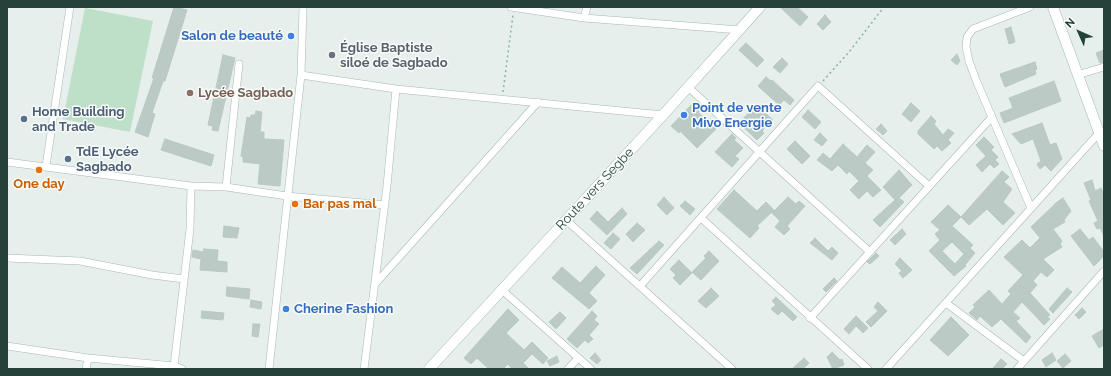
<!DOCTYPE html>
<meta charset="utf-8">
<style>
body{margin:0}
#map{position:relative;width:1111px;height:376px;overflow:hidden;background:#e6efeb;font-family:Raleway,sans-serif}
canvas{display:block}
.frame{position:absolute;inset:0;border:8px solid #24423a;pointer-events:none}
.north{position:absolute;left:1059px;top:12px;width:40px;height:40px;-webkit-text-stroke:3px #f7fbf9;paint-order:stroke;rotate:315deg;font-size:11px;font-weight:700;line-height:16px;text-align:center;color:#24423a}
.north::after{content:'';display:block;margin:auto;width:14px;height:18px;background:#24423a;clip-path:polygon(50% 0,100% 100%,50% 72%,0 100%)}
</style>
<div id="map">
<canvas width="1111" height="376"></canvas>
<div class="frame"></div>
<div class="north">N</div>
</div>
<script>
const g = document.querySelector('canvas').getContext('2d');
g.lineJoin = 'round';
function paint(path, color) { g.fillStyle = color; g.fill(path, 'evenodd'); }
const shape = rows => new Path2D(rows.map(r => 'M' + r).join(''));
function strokePath(path, color, width, dash) { g.strokeStyle = color; g.lineWidth = width; g.lineCap = dash ? 'butt' : 'round'; g.setLineDash(dash || []); g.stroke(path); }
function label(font, color, halo, rows, align = 'center') {
  g.font = font + ' Raleway,sans-serif'; g.lineWidth = 3; g.setLineDash([]); g.textBaseline = 'middle'; g.strokeStyle = halo; g.fillStyle = color; for (const [text, x, y, turn = 0] of rows) {
    g.save(); g.translate(x, y); g.rotate((+turn || 0) * Math.PI / 180); g.textAlign = isNaN(turn) ? turn : align; if (halo) g.strokeText(text, 0, 0); g.fillText(text, 0, 0); g.restore();
  }
}
paint(shape([
 [85,8,153,21,130,132,63,119]
]), '#bfe0c8');
const building = shape([
 [174,7,187,10,165,81,163,81,152,113,155,114,148,137,135,132,154,78,152,78,174,7],
 [780,7,797,7,808,17,800,26,780,7],
 [825,15,831,22,823,30,817,24,825,15],
 [1011,27,1015,42,1009,44,1005,29,1011,27],
 [746,43,764,60,757,67,739,50,746,43],
 [1104,50,1104,62,1100,63,1096,53,1104,50],
 [957,54,960,61,957,65,951,60,957,54],
 [223,55,235,58,218,131,212,130,213,126,208,125,223,55],
 [782,58,788,64,780,73,773,67,782,58],
 [1035,62,1037,69,1035,70,1036,74,1005,87,1000,74,1035,62],
 [766,77,771,81,772,80,794,100,790,105,784,100,779,105,758,86,766,77],
 [1054,81,1061,101,1004,123,1000,113,1013,108,1009,98,1054,81],
 [693,103,700,110,698,112,716,129,697,148,680,131,679,133,671,126,693,103],
 [911,103,920,111,911,122,902,114,911,103],
 [756,105,773,120,762,131,764,133,757,140,739,123,756,105],
 [808,110,821,122,815,129,802,117,808,110],
 [256,111,262,112,260,132,264,132,264,139,284,140,280,186,258,184,260,164,243,162,243,157,241,156,247,117,250,118,251,115,255,115,256,111],
 [931,116,936,121,934,124,943,135,948,129,954,133,948,140,951,143,942,151,937,146,934,149,918,134,918,131,931,116],
 [1042,123,1050,145,1056,143,1062,159,1051,171,1045,165,1040,169,1037,164,1041,161,1033,139,1021,144,1012,134,1042,123],
 [881,124,887,131,883,135,876,129,881,124],
 [820,133,827,140,822,146,814,140,820,133],
 [732,134,736,138,734,140,743,148,735,156,739,159,732,167,715,152,732,134],
 [984,137,994,147,991,150,998,157,995,160,999,164,994,168,990,164,982,172,976,165,986,156,976,145,984,137],
 [165,139,214,155,211,166,161,150,165,139],
 [795,141,810,156,802,164,787,149,795,141],
 [843,144,857,157,867,145,875,152,865,163,873,170,867,176,881,190,873,197,867,191,859,199,850,190,859,181,849,171,847,174,838,165,832,171,817,160,823,153,830,159,843,144],
 [899,170,912,185,899,198,904,202,880,227,873,220,895,200,883,187,899,170],
 [1002,171,1009,177,1004,182,1012,189,1003,202,1015,213,1003,225,987,209,969,225,961,217,952,226,973,245,970,248,975,253,965,265,966,266,954,276,929,251,940,240,935,234,940,230,931,222,948,205,961,217,1002,171],
 [952,242,964,254,955,264,942,251,952,242],
 [1092,180,1095,191,1101,188,1104,195,1104,236,1100,228,1097,229,1094,223,1098,221,1089,201,1091,200,1084,183,1092,180],
 [734,190,757,211,766,202,774,210,757,226,759,228,750,238,717,209,734,190],
 [664,197,674,208,667,215,657,205,664,197],
 [788,197,796,204,799,201,805,206,787,226,790,229,784,235,775,227,780,221,772,213,788,197],
 [1063,198,1071,211,1064,220,1065,222,1053,229,1062,241,1060,244,1062,247,1043,259,1054,270,1047,277,1041,272,1033,281,1037,285,1030,293,1050,315,1047,317,1050,319,1044,325,1022,302,1013,312,1020,318,1016,321,1031,337,1026,343,1001,319,992,327,980,316,977,320,969,313,975,307,973,305,989,290,1002,304,1011,294,1008,291,1023,275,1004,257,1022,240,1030,248,1040,238,1031,227,1057,202,1063,198],
 [685,201,695,209,690,215,680,206,685,201],
 [622,208,627,214,607,235,590,219,597,211,608,222,622,208],
 [637,223,645,230,633,242,626,234,637,223],
 [224,226,239,228,237,238,223,237,224,226],
 [902,229,906,234,895,245,890,240,902,229],
 [1080,229,1089,240,1093,237,1104,252,1102,258,1094,266,1071,236,1080,229],
 [613,233,620,239,611,249,604,243,613,233],
 [815,238,828,251,832,247,838,253,832,260,810,243,815,238],
 [659,241,664,245,637,274,630,268,659,241],
 [204,249,218,250,217,261,227,262,227,272,200,270,201,259,192,257,192,254,193,250,203,252,204,249],
 [709,251,719,261,701,280,692,272,706,258,704,256,709,251],
 [876,253,879,256,870,264,867,262,876,253],
 [900,258,912,270,903,278,899,273,902,271,895,264,900,258],
 [679,260,692,273,680,285,673,278,676,275,670,269,679,260],
 [596,266,605,275,589,293,597,301,589,309,552,278,562,267,580,283,596,266],
 [834,278,837,281,826,292,823,289,834,278],
 [227,287,250,289,249,299,226,296,227,287],
 [711,288,719,296,706,308,698,301,711,288],
 [1067,288,1072,292,1053,313,1049,309,1067,288],
 [776,297,797,317,793,321,782,311,778,315,771,309,776,305,772,301,776,297],
 [251,300,262,302,261,309,250,307,251,300],
 [878,302,887,311,871,327,866,322,878,311,874,307,878,302],
 [1082,308,1086,312,1079,319,1075,315,1082,308],
 [508,309,519,320,506,333,524,350,532,342,548,358,543,364,532,354,523,363,529,369,512,369,508,364,503,369,489,369,477,358,471,364,464,358,508,309],
 [202,311,224,313,223,320,201,318,202,311],
 [592,311,597,316,594,320,599,324,589,335,593,339,588,343,585,340,577,348,567,339,592,311],
 [560,312,566,318,556,329,549,322,560,312],
 [856,316,868,328,863,333,856,326,849,334,844,329,856,316],
 [951,317,969,335,948,356,930,340,951,317],
 [253,324,260,324,258,337,252,336,253,324],
 [1104,329,1104,345,1099,348,1092,336,1104,329],
 [832,352,840,360,842,359,844,365,833,369,827,357,832,352],
 [595,353,601,360,597,364,590,358,595,353],
 [1052,353,1056,360,1046,367,1042,360,1052,353],
 [1065,354,1071,361,1063,368,1057,361,1065,354],
 [557,356,559,362,550,366,547,361,557,356],
 [804,358,809,363,803,369,792,369,804,358],
 [1001,359,1007,364,1002,369,992,369,1001,359]
]);
paint(building, '#bbcac4');
strokePath(building, '#b8c9c2', 1);
const street = shape([
 [511,7,584,18,740,30],
 [1030,7,973,29,967,37,966,47,969,61,976,80,1031,208],
 [584,18,587,7],
 [301,75,396,89,663,115],
 [1077,75,1104,67],
 [688,87,870,252],
 [7,162,191,186,226,187,287,196,385,205],
 [46,166,70,7],
 [226,187,239,64],
 [701,218,868,369],
 [566,220,732,369],
 [7,258,80,261,152,275,184,279],
 [375,284,538,102],
 [640,286,818,86,929,186],
 [502,290,591,369],
 [946,303,1024,361],
 [810,318,992,117],
 [7,346,88,358,174,366,182,369],
 [174,366,190,229,191,186],
 [86,369,88,358],
 [269,369,301,75,303,7],
 [364,369,387,186,396,89],
 [568,369,578,358],
 [886,369,1099,133],
 [1017,369,1104,271]
]);
const secondary = shape([
 [1053,7,1104,146],
 [429,369,663,115,760,7]
]);
strokePath(street, '#a8b8b2', 8);
strokePath(secondary, '#a4bbb3', 11);
strokePath(shape([
 [823,81,849,52,884,7],
 [503,92,513,15]
]), '#86b3a5', 1.5, [2, 3]);
strokePath(street, '#fff', 7);
strokePath(secondary, '#fff', 10);
for (const [x, y, r, color] of [
 [291,36,4,"#3f7fe0"],
 [332,55,4,"#6b7280"],
 [190,93,4,"#8d6e63"],
 [684,115,4,"#3f7fe0"],
 [24,119,4,"#5c6f8a"],
 [68,159,4,"#5c6f8a"],
 [39,170,4,"#e8710a"],
 [295,204,4,"#e8710a"],
 [286,309,4,"#3f7fe0"]
]) { const dot = new Path2D(); dot.arc(x, y, r, 0, 2 * Math.PI); g.fillStyle = color; g.fill(dot); strokePath(dot, '#f7fbf9', 1.5); }
label('bold 13px', '#366cbe', '#f7fbf9', [
 ["Salon de beauté",283,36,"right"],
 ["Point de vente",692,108],
 ["Mivo Energie",692,123],
 ["Cherine Fashion",294,309]
], 'left');
label('bold 13px', '#5b616d', '#f7fbf9', [
 ["Église Baptiste",340,48],
 ["siloé de Sagbado",340,63]
], 'left');
label('bold 13px', '#785e54', '#f7fbf9', [
 ["Lycée Sagbado",198,93]
], 'left');
label('bold 13px', '#4e5e75', '#f7fbf9', [
 ["Home Building",32,112],
 ["and Trade",32,127],
 ["TdE Lycée",76,152],
 ["Sagbado",76,167]
], 'left');
label('bold 13px', '#c56008', '#f7fbf9', [
 ["One day",39,184],
 ["Bar pas mal",303,204,"left"]
]);
label('13px', '#24423a', '#f7fbf9', [
 ["Route vers Segbe",595,189,-47]
]);
</script>
